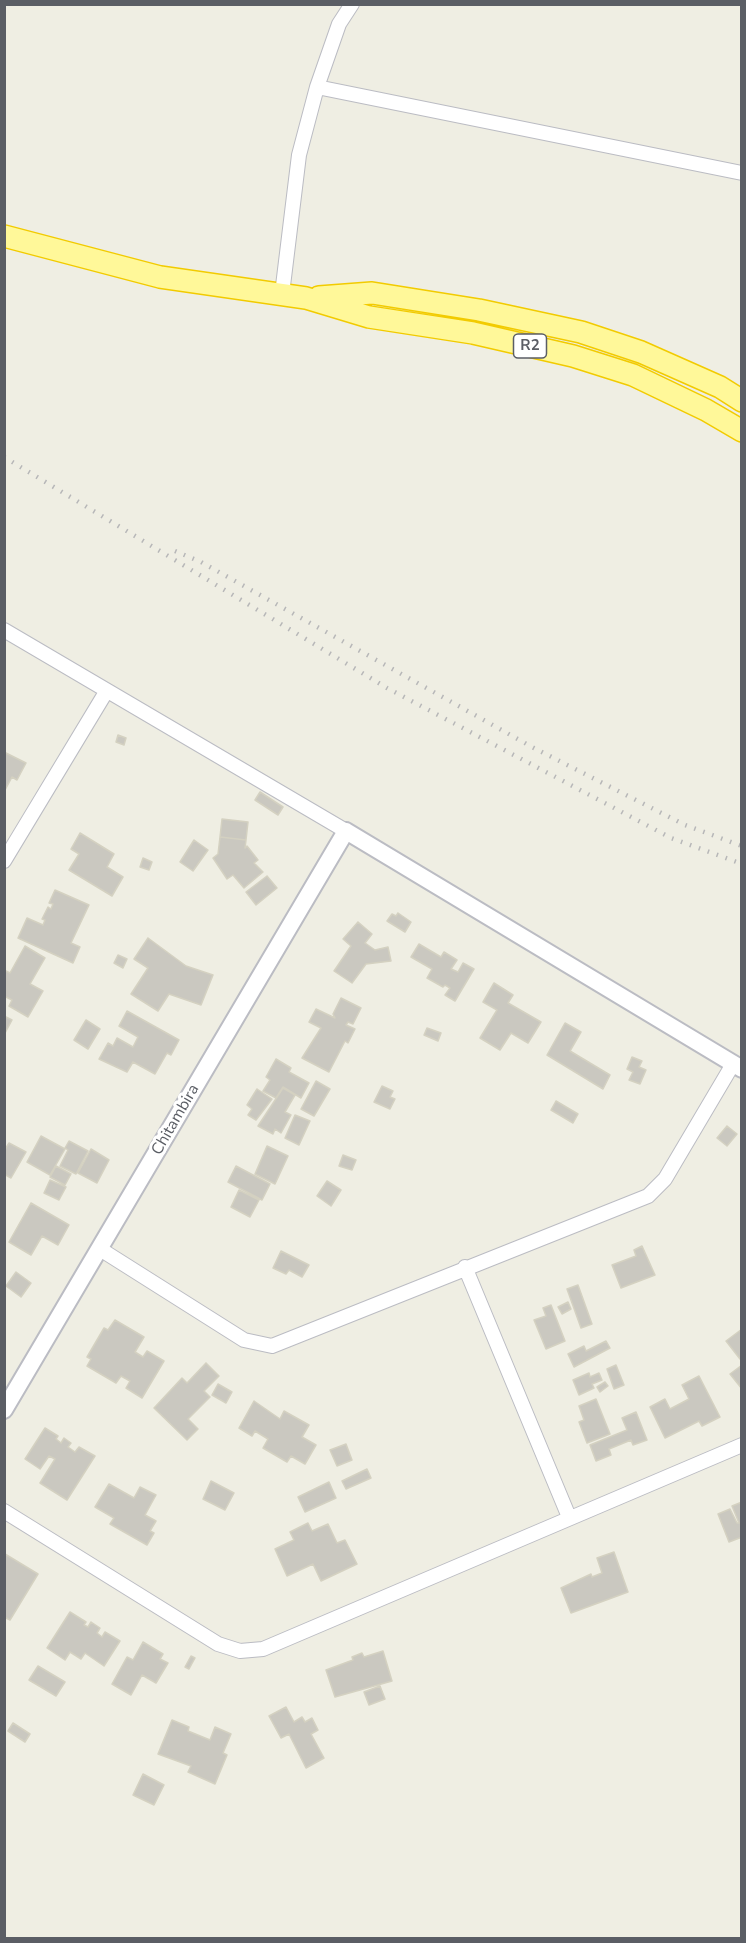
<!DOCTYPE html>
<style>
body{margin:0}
#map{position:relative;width:746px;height:1943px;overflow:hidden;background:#efeee3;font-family:"Nunito Sans",sans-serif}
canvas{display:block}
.frame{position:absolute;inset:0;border:6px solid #5b5e65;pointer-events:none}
</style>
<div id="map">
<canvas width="746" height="1943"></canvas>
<div class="frame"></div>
</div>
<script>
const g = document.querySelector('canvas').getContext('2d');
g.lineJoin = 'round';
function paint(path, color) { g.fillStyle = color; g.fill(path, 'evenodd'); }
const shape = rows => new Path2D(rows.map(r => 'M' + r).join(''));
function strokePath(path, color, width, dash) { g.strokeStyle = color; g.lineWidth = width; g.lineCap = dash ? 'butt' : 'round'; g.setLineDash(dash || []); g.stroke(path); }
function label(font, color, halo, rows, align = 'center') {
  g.font = font + ' "Nunito Sans",sans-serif'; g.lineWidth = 6; g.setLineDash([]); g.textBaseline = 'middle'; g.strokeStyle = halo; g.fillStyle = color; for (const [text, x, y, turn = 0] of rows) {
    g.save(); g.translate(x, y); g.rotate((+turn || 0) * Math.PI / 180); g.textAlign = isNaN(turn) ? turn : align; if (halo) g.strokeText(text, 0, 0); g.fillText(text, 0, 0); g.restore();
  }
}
const building = shape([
 [118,735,126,738,124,745,116,742,118,735],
 [4,752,26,763,17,780,12,777,4,792,4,752],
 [260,792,283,807,278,815,255,800,260,792],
 [222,819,248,822,246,840,220,837,222,819],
 [80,833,114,854,107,867,123,877,112,896,69,870,79,854,71,849,80,833],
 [220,837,246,840,245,848,247,846,258,860,254,863,263,872,244,888,233,875,227,879,213,858,218,854,220,837],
 [194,840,208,850,193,871,180,862,194,840],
 [143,858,152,862,149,870,140,867,143,858],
 [267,876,277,888,256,905,246,892,267,876],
 [55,890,89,905,71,943,80,947,73,963,18,938,27,918,43,925,45,920,42,919,48,907,51,909,53,904,49,903,55,890],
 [398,913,411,922,405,932,387,921,392,914,396,916,398,913],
 [358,922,372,934,365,943,375,950,388,947,391,961,366,964,352,983,334,971,351,946,343,939,358,922],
 [148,938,186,966,213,975,201,1005,169,994,158,1011,131,994,148,968,134,959,148,938],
 [419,944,441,957,444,952,457,960,451,969,458,972,463,963,474,969,455,1001,445,995,450,988,445,985,443,987,427,978,432,969,411,957,419,944],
 [25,946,45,958,30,984,43,991,28,1017,9,1006,12,1000,4,996,4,970,10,973,25,946],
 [118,955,127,959,123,968,114,963,118,955],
 [494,983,513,995,508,1003,541,1022,528,1043,511,1033,500,1050,480,1038,497,1010,483,1002,494,983],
 [341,998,361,1008,353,1024,348,1022,346,1025,355,1029,348,1043,345,1041,329,1072,302,1058,321,1028,309,1022,316,1009,335,1018,333,1014,341,998],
 [127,1011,179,1040,171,1055,167,1053,155,1074,133,1062,127,1072,99,1059,108,1043,113,1046,117,1038,133,1047,138,1037,119,1026,127,1011],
 [4,1016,12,1020,4,1035,4,1016],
 [86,1020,100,1029,88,1049,74,1040,86,1020],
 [565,1023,581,1032,570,1051,610,1075,603,1089,547,1055,565,1023],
 [427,1028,441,1033,438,1041,424,1035,427,1028],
 [632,1057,642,1061,639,1067,646,1070,640,1084,629,1080,633,1072,627,1069,632,1057],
 [276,1059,291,1068,289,1072,309,1083,301,1098,283,1087,276,1098,263,1091,270,1080,266,1077,276,1059],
 [316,1081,330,1089,314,1116,301,1109,316,1081],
 [382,1086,393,1091,390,1097,395,1099,390,1109,374,1102,382,1086],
 [283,1088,295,1095,285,1112,291,1115,281,1133,275,1129,273,1134,258,1126,283,1088],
 [257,1089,272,1099,256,1120,248,1115,252,1109,247,1105,257,1089],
 [556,1101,578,1114,573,1123,551,1110,556,1101],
 [295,1115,310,1121,299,1145,285,1138,295,1115],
 [727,1126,737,1134,727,1146,717,1138,727,1126],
 [41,1136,65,1149,50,1175,27,1162,41,1136],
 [69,1141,88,1151,76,1174,60,1166,68,1150,65,1148,69,1141],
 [9,1143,26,1152,11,1178,4,1174,4,1151,9,1143],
 [267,1146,288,1156,275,1184,255,1174,267,1146],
 [91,1149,109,1160,97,1183,78,1173,91,1149],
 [343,1155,356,1160,352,1170,339,1166,343,1155],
 [56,1166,71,1174,65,1185,50,1177,56,1166],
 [236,1166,270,1184,262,1200,228,1182,236,1166],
 [50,1180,66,1187,59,1200,44,1193,50,1180],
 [327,1181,341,1190,331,1206,317,1196,327,1181],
 [239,1190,259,1200,250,1217,231,1207,239,1190],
 [31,1203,69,1225,58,1245,42,1236,31,1255,9,1242,31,1203],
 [642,1246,655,1275,621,1288,612,1265,636,1256,634,1250,642,1246],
 [281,1251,309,1265,302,1277,289,1270,286,1274,273,1268,281,1251],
 [16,1272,31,1283,21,1297,6,1286,16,1272],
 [578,1285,592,1324,581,1328,567,1289,578,1285],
 [568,1302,571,1309,562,1314,558,1307,568,1302],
 [551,1305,565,1341,546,1349,534,1320,546,1316,543,1308,551,1305],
 [115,1320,144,1337,135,1352,143,1357,147,1351,164,1361,142,1398,126,1388,130,1381,121,1376,116,1383,87,1366,91,1359,87,1357,104,1328,108,1330,115,1320],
 [742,1329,742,1358,740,1359,726,1341,742,1329],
 [606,1341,610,1348,574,1367,568,1354,584,1346,586,1351,606,1341],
 [206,1363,219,1376,204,1391,210,1397,188,1419,198,1429,187,1440,154,1408,182,1378,187,1383,206,1363],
 [616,1365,624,1385,614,1389,607,1369,616,1365],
 [742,1365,742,1389,730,1374,742,1365],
 [589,1373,590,1377,599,1373,602,1380,592,1384,594,1388,579,1395,573,1380,589,1373],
 [699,1376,720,1417,702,1426,699,1421,665,1438,650,1407,665,1399,670,1409,689,1399,682,1385,699,1376],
 [605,1382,608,1386,600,1392,597,1387,605,1382],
 [218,1384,232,1392,226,1403,212,1395,218,1384],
 [596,1399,610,1434,587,1443,579,1422,584,1420,579,1406,596,1399],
 [254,1401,280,1419,284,1411,309,1425,302,1437,316,1445,305,1464,291,1456,287,1462,263,1448,268,1439,255,1431,252,1436,239,1428,254,1401],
 [636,1412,647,1440,633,1445,631,1440,609,1449,611,1455,596,1461,590,1445,627,1430,622,1418,636,1412],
 [45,1428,58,1436,56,1439,61,1443,64,1438,71,1443,68,1447,75,1452,79,1447,95,1456,67,1500,40,1483,55,1459,49,1456,40,1469,25,1459,45,1428],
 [346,1444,352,1460,337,1466,330,1450,346,1444],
 [367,1469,371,1478,346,1489,342,1481,367,1469],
 [211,1481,234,1493,225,1510,203,1499,211,1481],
 [329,1482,336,1498,305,1512,298,1497,329,1482],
 [109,1484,134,1498,140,1487,156,1495,145,1515,156,1521,150,1531,154,1533,147,1545,110,1524,114,1518,95,1507,109,1484],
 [742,1502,742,1537,729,1542,718,1514,730,1509,737,1523,739,1523,732,1506,742,1502],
 [308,1523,312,1531,328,1524,337,1543,345,1540,357,1564,321,1581,313,1564,287,1576,275,1549,294,1540,290,1532,308,1523],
 [614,1552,628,1592,571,1613,561,1588,591,1574,592,1577,602,1573,597,1558,614,1552],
 [5,1554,38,1574,10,1620,4,1617,5,1554],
 [70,1612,86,1622,84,1625,88,1627,91,1622,100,1628,97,1633,102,1637,105,1632,120,1641,104,1666,85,1653,81,1659,70,1652,65,1660,47,1648,70,1612],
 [143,1642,163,1654,160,1659,168,1663,156,1683,142,1675,131,1695,112,1684,127,1657,133,1660,143,1642],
 [383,1651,392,1681,335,1697,326,1670,353,1660,352,1657,362,1653,364,1657,383,1651],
 [191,1656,195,1658,189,1669,185,1667,191,1656],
 [38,1666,65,1682,56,1696,29,1680,38,1666],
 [380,1686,385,1699,369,1705,364,1692,380,1686],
 [286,1707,294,1722,302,1717,305,1722,312,1718,318,1730,311,1734,324,1758,306,1768,289,1734,281,1738,269,1716,286,1707],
 [172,1720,189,1727,188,1731,210,1740,215,1727,231,1734,223,1753,227,1755,215,1784,188,1772,191,1766,158,1754,172,1720],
 [13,1723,30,1734,25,1742,8,1731,13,1723],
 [143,1774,164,1785,154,1805,133,1795,143,1774]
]);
paint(building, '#cac8c0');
strokePath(building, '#d4d1c1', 1.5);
const minor = shape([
 [317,87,339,24,352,4],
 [282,294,299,155,317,87,742,173],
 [4,630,346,831],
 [4,861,106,692],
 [100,1249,244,1340,272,1346,648,1196,665,1179,733,1064],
 [465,1267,569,1517],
 [4,1511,218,1644,240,1651,263,1649,742,1445]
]);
const tertiary = shape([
 [4,1410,346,831,742,1069]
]);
const trunk = shape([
 [4,236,160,277,306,298,369,317,473,333,573,356,633,375,706,410,742,431],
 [319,297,372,293,479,310,581,332,641,352,720,387,742,401]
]);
strokePath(minor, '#bbbcc3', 16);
strokePath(tertiary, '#bbbcc3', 20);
strokePath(trunk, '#f2cb00', 24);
strokePath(minor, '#fff', 14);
strokePath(tertiary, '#fff', 16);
strokePath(trunk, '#fff899', 21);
strokePath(shape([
 [4,457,387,688,671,838,742,864],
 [175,551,201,562,532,747,685,825,742,846]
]), '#b7b7b8', 4.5, [1.5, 8]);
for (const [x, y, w] of [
 [530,346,33]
]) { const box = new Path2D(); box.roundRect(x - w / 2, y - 12, w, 24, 4.5); g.fillStyle = '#fff'; g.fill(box); strokePath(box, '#5b5e65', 1.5); }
label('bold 15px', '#5b5e65', null, [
 ["R2",530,346]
]);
label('16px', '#5b5e65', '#fff', [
 ["Chitambira",176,1120,-60]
]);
</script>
